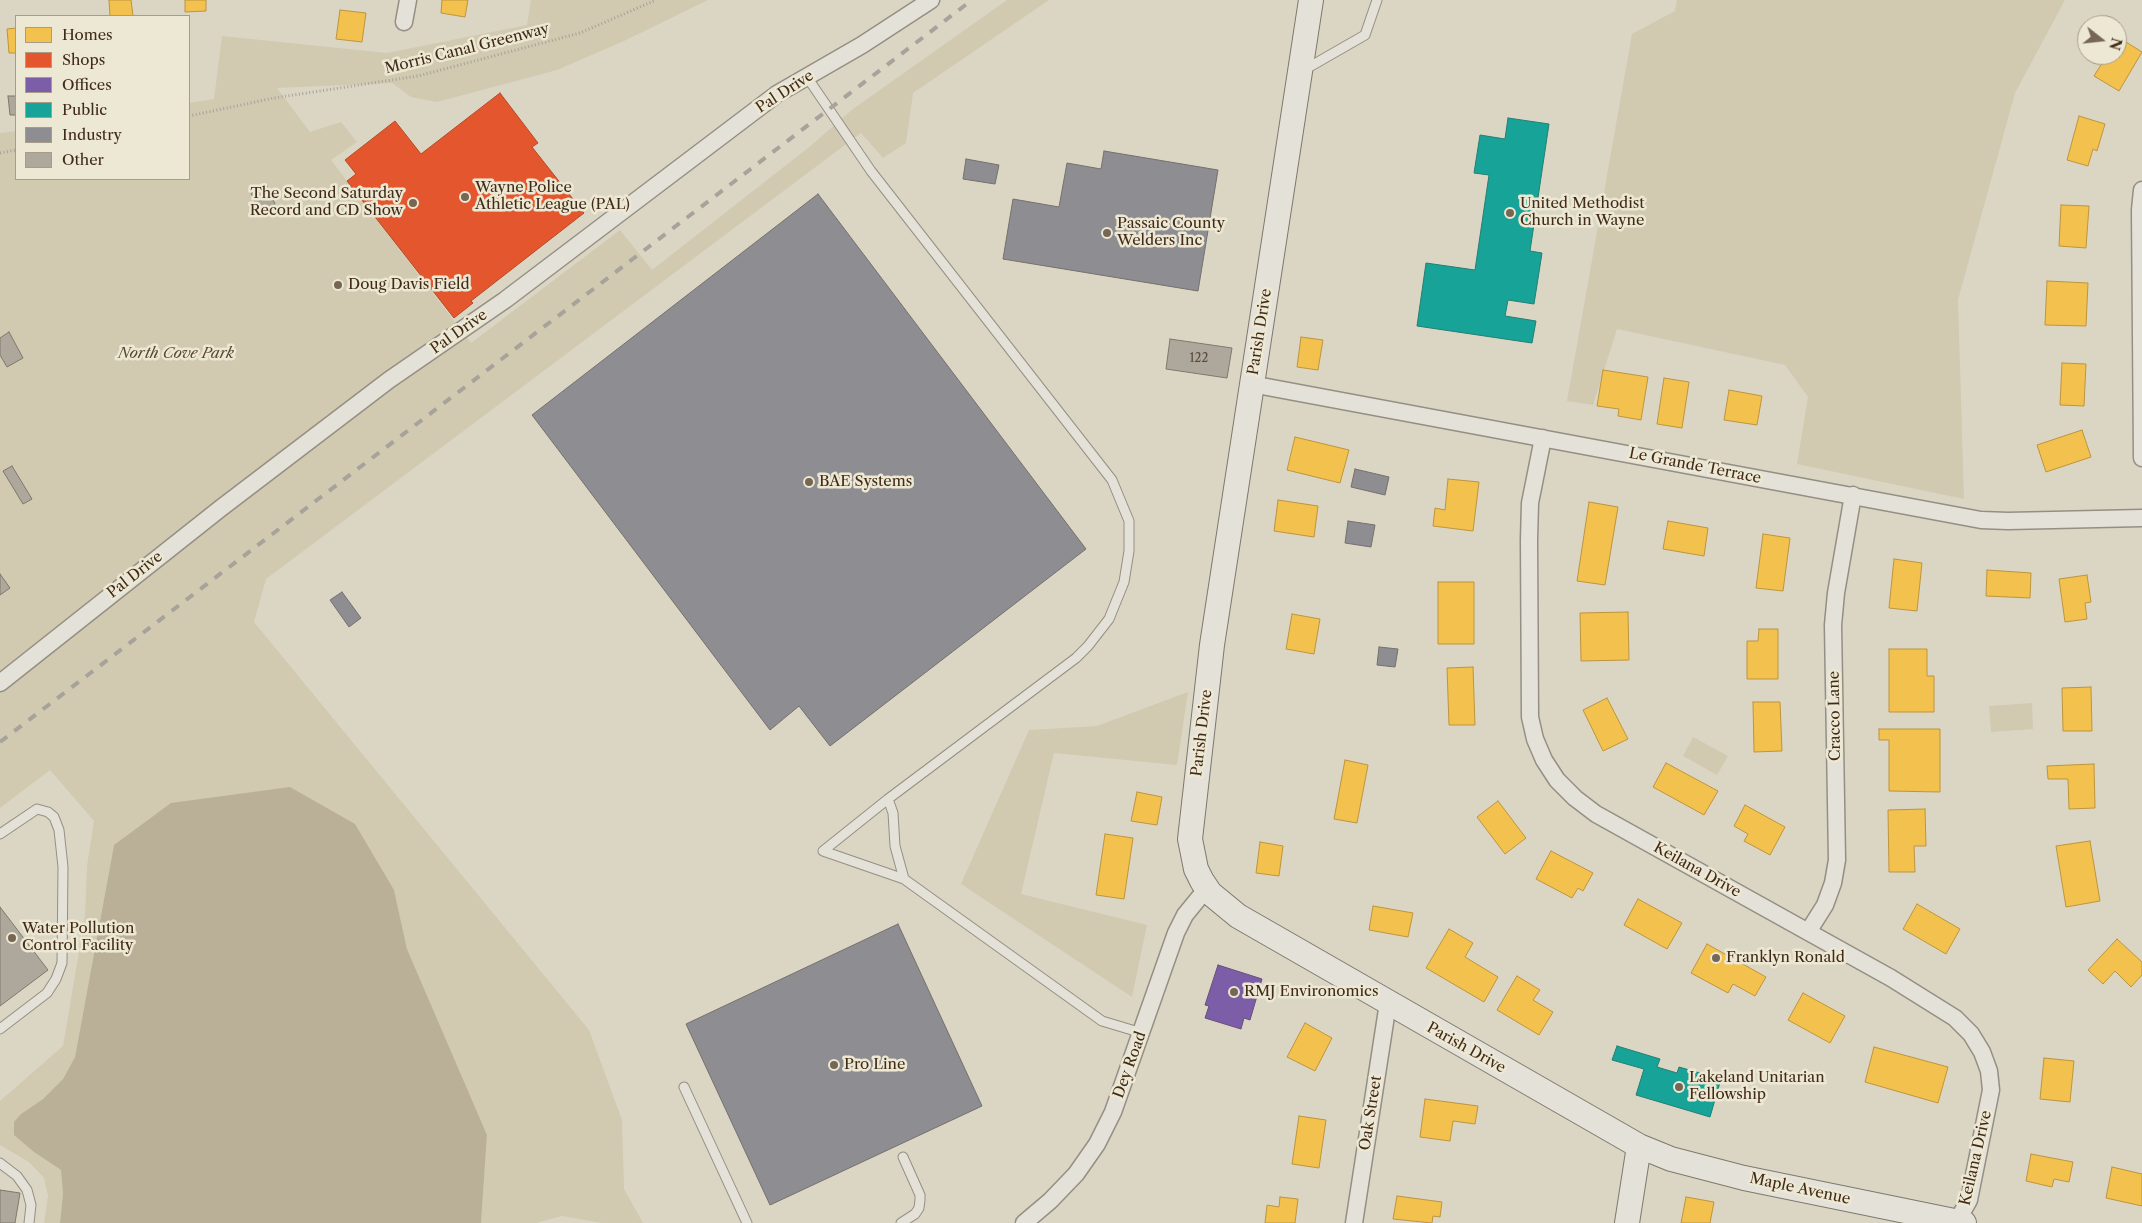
<!DOCTYPE html>
<style>
body{margin:0}
#map{position:relative;width:2142px;height:1223px;overflow:hidden;background:#dbd6c4;font-family:"Libre Caslon Text",serif}
canvas{display:block}
.legend{position:absolute;left:15px;top:15px;width:175px;height:165px;box-sizing:border-box;background:#ede8d3;border:1px solid #a89c88;margin:0;padding:6px 9px;list-style:none;font-size:15px;color:#402a18}
.legend li{display:flex;align-items:center;gap:10px;height:25px}
.legend b{width:25px;border:1px solid #a89c88}
.north{position:absolute;left:2077px;top:15px;width:50px;height:50px;box-sizing:border-box;background:#ede8d3;border:1px solid #a89c88;border-radius:50%;rotate:106deg;font-size:14px;font-weight:700;line-height:20px;text-align:center;color:#402a18}
.north::after{content:'';display:block;margin:auto;width:18px;height:22px;background:#766654;clip-path:polygon(50% 0,100% 100%,50% 72%,0 100%)}
</style>
<div id="map">
<canvas width="2142" height="1223"></canvas>
<ul class="legend">
<li><b style="height:14px;background:#f2c14e"></b>Homes</li>
<li><b style="height:14px;background:#e4572e"></b>Shops</li>
<li><b style="height:14px;background:#7b5ea7"></b>Offices</li>
<li><b style="height:14px;background:#17a398"></b>Public</li>
<li><b style="height:14px;background:#8d8d92"></b>Industry</li>
<li><b style="height:14px;background:#ada89b"></b>Other</li>
</ul>
<div class="north">N</div>
</div>
<script>
const g = document.querySelector('canvas').getContext('2d');
g.lineJoin = 'round';
function paint(path, color) { g.fillStyle = color; g.fill(path, 'evenodd'); }
const shape = rows => new Path2D(rows.map(r => 'M' + r).join(''));
function strokePath(path, color, width, dash) { g.strokeStyle = color; g.lineWidth = width; g.lineCap = dash ? 'butt' : 'round'; g.setLineDash(dash || []); g.stroke(path); }
function label(font, color, halo, rows, align = 'center') {
  g.font = font + ' "Libre Caslon Text",serif'; g.lineWidth = 5; g.setLineDash([]); g.textBaseline = 'middle'; g.strokeStyle = halo; g.fillStyle = color; for (const [text, x, y, turn = 0] of rows) {
    g.save(); g.translate(x, y); g.rotate((+turn || 0) * Math.PI / 180); g.textAlign = isNaN(turn) ? turn : align; if (halo) g.strokeText(text, 0, 0); g.fillText(text, 0, 0); g.restore();
  }
}
paint(shape([
 [531,0,708,0,624,41,557,70,437,102,411,97,392,83,277,88,310,132,341,122,357,142,331,160,471,343,620,230,652,270,808,148,853,109,1007,0,1049,0,913,93,906,143,883,158,861,133,266,579,254,622,589,1030,622,1120,624,1189,643,1223,602,1223,562,1216,536,1223,481,1223,487,1135,407,949,394,890,114,845,75,1057,63,1079,43,1099,21,1114,34,1152,61,1170,63,1194,60,1223,44,1223,48,1196,44,1178,29,1162,0,1145,0,1101,63,1046,85,916,87,866,94,821,50,770,0,808,0,133,16,131,16,179,189,179,189,103,214,99,222,36,387,53,527,25],
 [1677,0,2065,0,2015,93,1958,300,1964,499,1797,464,1808,397,1785,365,1617,329,1593,405,1567,401,1632,34,1675,11],
 [1188,692,1177,765,1054,753,1021,894,1147,925,1132,997,961,884,1029,730,1097,726],
 [2032,703,2033,729,1991,732,1989,706],
 [1693,737,1728,756,1717,775,1683,756]
]), '#d1c9b0');
paint(shape([
 [290,787,355,824,394,890,407,949,487,1135,481,1223,60,1223,63,1194,61,1170,34,1152,14,1135,14,1122,21,1114,43,1099,63,1079,75,1057,114,845,171,803]
]), '#bab097');
const homes = shape([
 [109,0,131,0,133,16,110,16,109,0],
 [185,0,206,0,206,11,185,12,185,0],
 [442,0,468,0,465,17,441,13,442,0],
 [340,10,366,13,362,42,336,39,340,10],
 [16,28,16,53,9,53,7,29,16,28],
 [2118,37,2142,52,2119,91,2094,76,2107,55,2117,55,2118,37],
 [2079,116,2105,124,2097,151,2093,149,2088,166,2067,160,2079,116],
 [2061,205,2089,206,2086,248,2059,246,2061,205],
 [2047,281,2088,283,2086,326,2045,325,2047,281],
 [1301,337,1323,340,1318,370,1297,367,1301,337],
 [2062,363,2086,364,2084,406,2060,405,2062,363],
 [1603,370,1648,377,1641,420,1618,416,1619,409,1597,406,1603,370],
 [1664,378,1689,382,1682,428,1657,424,1664,378],
 [1729,390,1762,396,1757,425,1724,420,1729,390],
 [2082,430,2091,457,2046,472,2037,445,2082,430],
 [1295,437,1349,450,1340,483,1287,470,1295,437],
 [1448,479,1479,482,1473,531,1433,526,1435,508,1445,510,1448,479],
 [1278,500,1318,506,1314,537,1274,531,1278,500],
 [1589,502,1618,507,1605,585,1577,581,1589,502],
 [1668,521,1708,528,1704,556,1663,549,1668,521],
 [1763,534,1790,538,1783,591,1756,588,1763,534],
 [1894,559,1922,563,1917,611,1889,608,1894,559],
 [1987,570,2031,573,2030,598,1986,596,1987,570],
 [2087,575,2091,602,2085,603,2087,619,2065,622,2059,579,2087,575],
 [1438,582,1474,582,1474,644,1438,644,1438,582],
 [1628,612,1629,660,1581,661,1580,613,1628,612],
 [1292,614,1320,619,1314,654,1286,649,1292,614],
 [1759,629,1778,629,1778,679,1747,679,1747,641,1758,641,1759,629],
 [1889,649,1927,649,1927,676,1934,676,1934,712,1889,712,1889,649],
 [1473,667,1475,725,1449,725,1447,668,1473,667],
 [2091,687,2092,731,2063,731,2062,688,2091,687],
 [1607,698,1628,739,1603,751,1583,710,1607,698],
 [1753,702,1780,702,1782,751,1754,752,1753,702],
 [1879,729,1940,729,1940,792,1889,791,1889,740,1879,740,1879,729],
 [1345,760,1368,765,1357,823,1334,819,1345,760],
 [1666,763,1718,791,1704,815,1653,787,1666,763],
 [2094,764,2095,808,2069,809,2068,779,2048,779,2047,766,2094,764],
 [1137,792,1162,797,1157,825,1131,821,1137,792],
 [1498,801,1526,838,1505,854,1477,817,1498,801],
 [1745,805,1785,827,1770,855,1744,841,1748,834,1734,826,1745,805],
 [1925,809,1926,846,1914,846,1915,872,1889,872,1888,810,1925,809],
 [1105,834,1133,838,1124,899,1096,895,1105,834],
 [2090,841,2100,901,2066,907,2056,846,2090,841],
 [1260,842,1283,846,1279,876,1256,873,1260,842],
 [1551,851,1593,873,1583,891,1578,888,1572,898,1536,879,1551,851],
 [1638,899,1682,923,1667,949,1624,925,1638,899],
 [1917,904,1960,929,1946,954,1903,929,1917,904],
 [1373,906,1413,913,1408,937,1369,930,1373,906],
 [1449,929,1473,943,1465,957,1498,977,1484,1002,1426,968,1449,929],
 [2117,939,2142,962,2142,975,2131,987,2115,971,2103,984,2088,970,2117,939],
 [1707,944,1766,977,1755,996,1733,984,1728,993,1691,973,1707,944],
 [1517,976,1540,990,1533,1000,1553,1012,1539,1035,1497,1010,1517,976],
 [1803,993,1845,1016,1830,1043,1788,1020,1803,993],
 [1305,1023,1332,1038,1315,1071,1287,1057,1305,1023],
 [1874,1047,1948,1067,1938,1103,1865,1082,1874,1047],
 [2044,1058,2074,1061,2070,1102,2040,1099,2044,1058],
 [1425,1099,1478,1106,1475,1124,1453,1121,1450,1141,1420,1137,1425,1099],
 [1299,1116,1326,1120,1319,1168,1292,1164,1299,1116],
 [2031,1154,2073,1162,2069,1182,2054,1179,2052,1187,2026,1181,2031,1154],
 [2112,1167,2142,1174,2142,1206,2106,1198,2112,1167],
 [1397,1196,1442,1202,1440,1217,1433,1216,1432,1223,1393,1219,1397,1196],
 [1280,1197,1298,1199,1295,1223,1265,1223,1267,1205,1279,1207,1280,1197],
 [1686,1197,1714,1202,1710,1223,1681,1223,1686,1197]
]);
paint(homes, '#f2c14e');
strokePath(homes, '#bd943e', 1);
const shops = shape([
 [500,93,538,143,532,147,584,213,471,301,473,303,454,318,347,181,356,174,345,160,395,121,421,154,500,93]
]);
paint(shops, '#e4572e');
strokePath(shops, '#b34a27', 1);
const offices = shape([
 [1218,965,1262,979,1250,1020,1244,1018,1241,1029,1205,1018,1209,1006,1205,1005,1218,965]
]);
paint(offices, '#7b5ea7');
strokePath(offices, '#694e7c', 1);
const public = shape([
 [1508,118,1549,124,1530,251,1542,253,1534,304,1508,300,1505,316,1536,321,1532,343,1417,326,1426,263,1475,270,1489,175,1474,173,1480,135,1505,139,1508,118],
 [1617,1046,1660,1059,1657,1067,1677,1073,1679,1067,1721,1079,1710,1117,1636,1095,1644,1069,1612,1060,1617,1046]
]);
paint(public, '#17a398');
strokePath(public, '#237f72', 1);
const industry = shape([
 [1104,151,1218,170,1198,291,1003,259,1013,199,1059,207,1067,163,1101,169,1104,151],
 [966,159,999,165,995,184,963,179,966,159],
 [818,194,1086,549,830,746,799,706,770,730,532,415,818,194],
 [1355,469,1389,477,1385,495,1351,487,1355,469],
 [1348,521,1375,525,1371,547,1345,543,1348,521],
 [342,592,361,618,349,627,330,600,342,592],
 [1379,647,1398,649,1395,667,1377,665,1379,647],
 [898,924,982,1106,770,1205,686,1024,898,924]
]);
paint(industry, '#8d8d92');
strokePath(industry, '#766f6d', 1);
const building = shape([
 [8,96,16,96,16,115,10,115,8,96],
 [267,186,275,204,259,211,251,193,267,186],
 [9,332,23,358,7,367,0,355,0,338,9,332],
 [1170,339,1232,348,1227,378,1166,369,1170,339],
 [12,466,32,499,23,504,3,471,12,466],
 [0,574,10,588,0,595,0,574],
 [0,907,48,970,0,1006,0,907],
 [0,1190,20,1193,15,1223,0,1223,0,1190]
]);
paint(building, '#ada89b');
strokePath(building, '#7f786d', 1);
const lane = shape([
 [1304,70,1365,35,1377,0],
 [807,77,871,171,1112,480,1129,521,1129,551,1124,582,1109,619,1088,646,1076,658,888,799],
 [0,834,37,809,48,812,54,817,59,830,63,867,62,963,56,979,47,993,0,1029],
 [904,879,895,846,893,813,888,799,823,851,904,879,1102,1021,1142,1033],
 [684,1087,747,1223],
 [0,1163,17,1176,27,1190,31,1205,29,1223],
 [901,1223,915,1214,919,1208,920,1200,920,1195,903,1157]
]);
const street = shape([
 [404,22,408,0],
 [2142,190,2140,210,2142,458],
 [1251,384,1981,520,2008,521,2142,518],
 [1543,438,1530,503,1529,540,1530,717,1535,739,1544,760,1557,780,1575,798,1596,814,1891,978,1955,1018,1971,1034,1982,1052,1989,1071,1991,1090,1969,1200,1956,1223],
 [0,683,221,508,389,380,505,300,777,94,862,45,931,0],
 [1808,932,1825,905,1833,883,1837,860,1833,625,1836,593,1853,495],
 [1024,1223,1050,1201,1076,1174,1097,1144,1113,1112,1176,933,1185,915,1207,888],
 [1354,1223,1388,1003]
]);
const secondary = shape([
 [1311,0,1212,645,1190,839,1196,869,1202,881,1210,893,1238,916,1639,1146,1671,1159,1744,1178,1964,1223],
 [1627,1223,1639,1146]
]);
strokePath(lane, '#958f83', 11);
strokePath(street, '#958f83', 19);
strokePath(secondary, '#7f786d', 26);
strokePath(shape([
 [189,116,274,98,418,76,580,33,656,0],
 [0,153,16,150]
]), '#a7a29a', 3, [1, 2.5]);
strokePath(lane, '#e4e1d8', 9);
strokePath(street, '#e4e1d8', 16);
strokePath(secondary, '#e4e1d8', 24);
strokePath(shape([
 [0,742,972,0]
]), '#a7a29a', 4, [9, 9]);
for (const [x, y, r, color] of [
 [465,197,5,"#766654"],
 [413,203,5,"#766654"],
 [1510,213,5,"#766654"],
 [1107,233,5,"#766654"],
 [338,285,5,"#766654"],
 [809,482,5,"#766654"],
 [12,938,5,"#766654"],
 [1716,958,5,"#766654"],
 [1234,992,5,"#766654"],
 [834,1065,5,"#766654"],
 [1679,1087,5,"#766654"]
]) { const dot = new Path2D(); dot.arc(x, y, r, 0, 2 * Math.PI); g.fillStyle = color; g.fill(dot); strokePath(dot, '#ede8d3', 2); }
label('12px', '#5b4a39', null, [
 ["122",1199,359]
]);
label('15px', '#402a18', '#ede8d3', [
 ["Morris Canal Greenway",467,49,-14],
 ["Pal Drive",785,92,-33],
 ["Pal Drive",459,332,-35],
 ["Parish Drive",1260,332,-81],
 ["Le Grande Terrace",1695,466,11],
 ["Pal Drive",135,575,-38],
 ["Cracco Lane",1835,716,-91],
 ["Parish Drive",1202,733,-83],
 ["Keilana Drive",1697,870,29],
 ["Parish Drive",1466,1048,29],
 ["Dey Road",1130,1065,-70],
 ["Oak Street",1371,1113,-81],
 ["Keilana Drive",1976,1158,-77],
 ["Maple Avenue",1800,1189,12]
]);
label('15px', '#402a18', '#ede8d3', [
 ["Wayne Police",475,188],
 ["Athletic League (PAL)",475,205],
 ["The Second Saturday",403,194,"right"],
 ["Record and CD Show",403,211,"right"],
 ["United Methodist",1520,204],
 ["Church in Wayne",1520,221],
 ["Passaic County",1117,224],
 ["Welders Inc",1117,241],
 ["Doug Davis Field",348,285],
 ["BAE Systems",819,482],
 ["Water Pollution",22,929],
 ["Control Facility",22,946],
 ["Franklyn Ronald",1726,958],
 ["RMJ Environomics",1244,992],
 ["Pro Line",844,1065],
 ["Lakeland Unitarian",1689,1078],
 ["Fellowship",1689,1095]
], 'left');
label('italic 15px', '#5b4833', '#ede8d3', [
 ["North Cove Park",176,354]
]);
</script>
